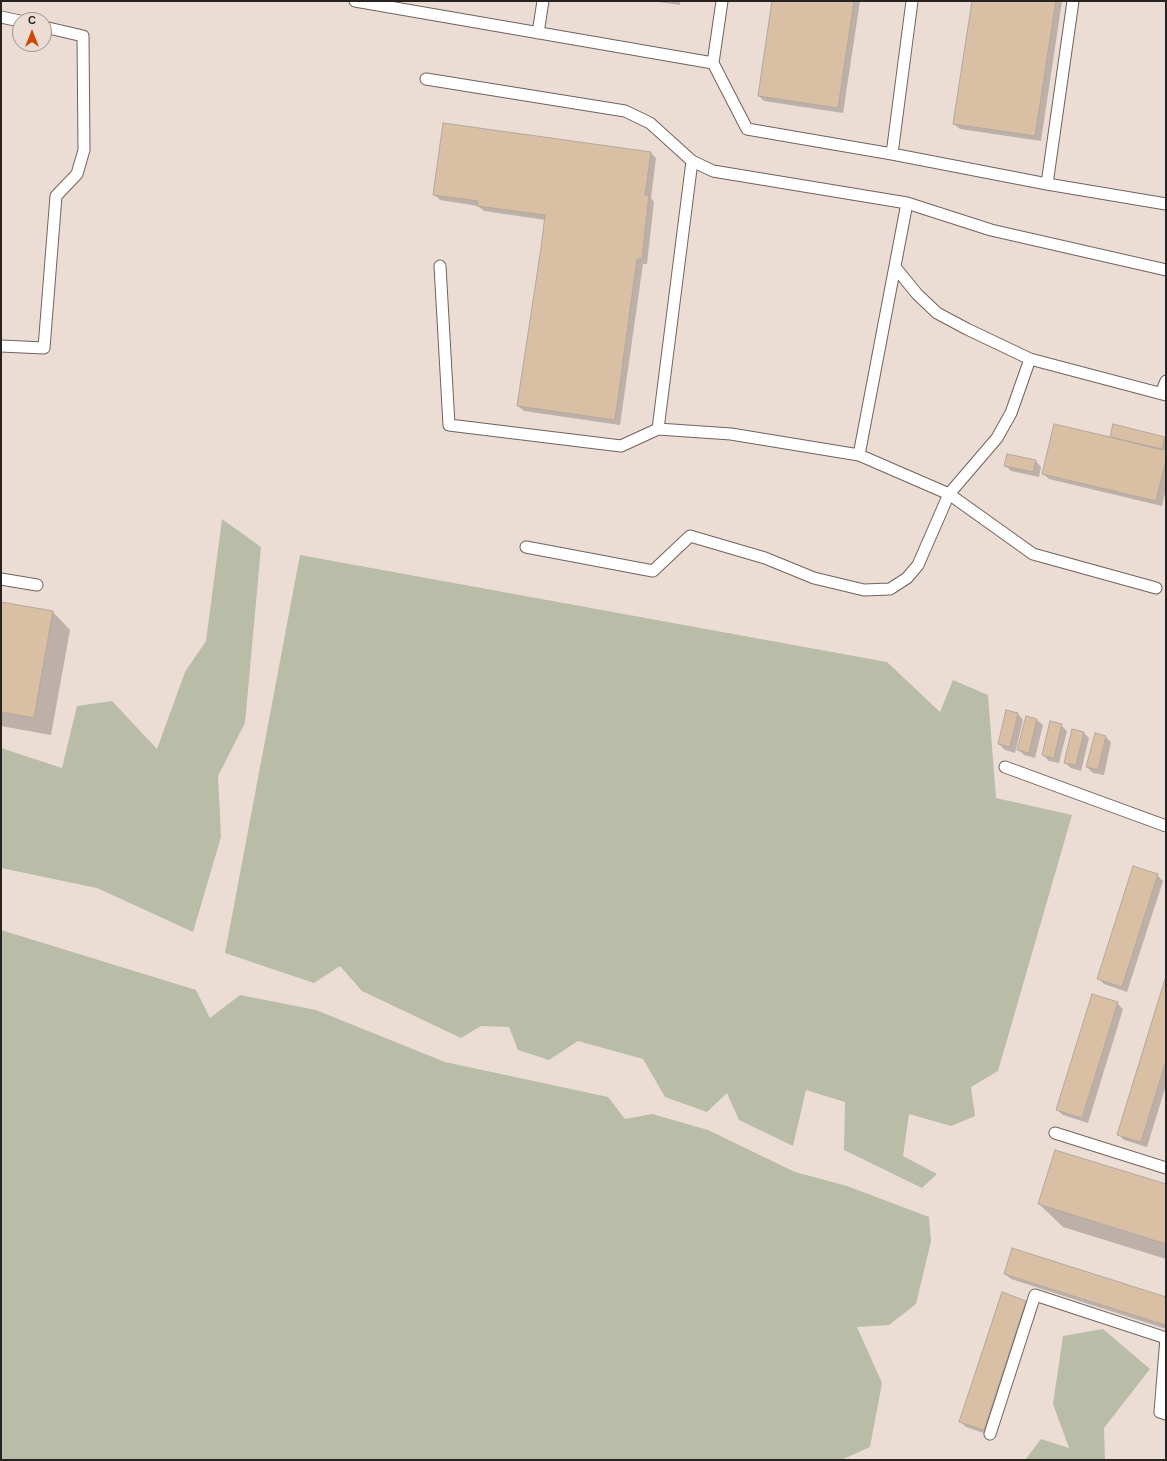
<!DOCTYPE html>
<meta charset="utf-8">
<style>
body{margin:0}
#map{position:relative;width:1167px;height:1461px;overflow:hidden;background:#ebdcd4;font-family:"Work Sans",sans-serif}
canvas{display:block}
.frame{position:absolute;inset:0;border:2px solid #282320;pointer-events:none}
.north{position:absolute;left:12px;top:12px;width:40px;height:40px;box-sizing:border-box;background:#ebdcd4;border:1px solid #9d928c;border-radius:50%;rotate:0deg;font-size:11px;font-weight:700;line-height:16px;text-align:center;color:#282320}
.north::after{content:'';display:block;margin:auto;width:14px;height:18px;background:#cd4804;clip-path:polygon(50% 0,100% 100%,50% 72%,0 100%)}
</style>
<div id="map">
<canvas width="1167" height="1461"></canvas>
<div class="frame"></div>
<div class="north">С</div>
</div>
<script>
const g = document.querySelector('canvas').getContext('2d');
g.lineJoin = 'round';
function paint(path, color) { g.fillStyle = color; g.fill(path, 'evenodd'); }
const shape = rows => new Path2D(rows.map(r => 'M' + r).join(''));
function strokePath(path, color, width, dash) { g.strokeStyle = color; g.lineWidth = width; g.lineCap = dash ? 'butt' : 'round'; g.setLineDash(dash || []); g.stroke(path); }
paint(shape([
 [222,519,261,547,245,723,218,776,221,837,193,932,97,888,1,868,1,748,62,768,77,706,112,701,157,749,185,672,206,641],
 [300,555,887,662,940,712,953,680,988,695,996,798,1072,815,998,1071,971,1087,975,1116,951,1126,909,1114,903,1156,937,1174,922,1188,844,1150,845,1102,806,1090,793,1146,739,1120,727,1093,707,1112,665,1097,643,1059,578,1041,549,1060,518,1050,509,1027,481,1026,461,1038,362,991,340,966,314,983,225,953],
 [1,930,196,990,210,1018,240,995,316,1010,445,1062,608,1097,625,1119,652,1114,708,1130,795,1172,847,1186,929,1217,931,1241,916,1304,889,1325,857,1327,882,1383,870,1447,841,1460,1,1460],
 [1103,1329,1150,1369,1104,1428,1105,1460,1025,1460,1041,1439,1069,1448,1053,1404,1063,1336]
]), '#b9bda7');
paint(shape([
 [652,1,680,1,680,5],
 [773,1,860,1,843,113,764,101,759,96],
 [973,1,1062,1,1041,141,960,129,954,124],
 [651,153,656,158,651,198,654,202,647,264,643,264,620,425,524,411,518,406,546,220,484,211,478,206,440,200,434,194],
 [1110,438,1164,438,1166,439,1166,489,1162,506,1049,479,1043,474],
 [1036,461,1041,467,1039,477,1011,471,1006,466],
 [1,603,53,612,70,630,51,735,1,726],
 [1018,714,1023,720,1015,753,1005,750,999,744],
 [1026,717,1037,720,1043,725,1035,758,1024,755,1019,750],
 [1061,725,1067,731,1059,763,1049,761,1043,755],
 [1083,732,1089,738,1081,771,1071,768,1065,763],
 [1106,737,1111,742,1104,775,1093,773,1087,767],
 [1157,875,1163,881,1127,992,1104,984,1098,978],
 [1166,979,1166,1085,1147,1147,1124,1140,1119,1135],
 [1117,1003,1123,1009,1088,1123,1063,1115,1057,1110],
 [1166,1185,1166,1259,1063,1227,1039,1204],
 [1005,1274,1166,1298,1166,1329,1011,1279],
 [1026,1301,1031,1307,989,1435,966,1427,961,1422]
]), '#0003');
const building = shape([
 [772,1,854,1,838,108,758,96,772,1],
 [972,1,1056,1,1035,136,953,124,972,1],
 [443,123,651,152,645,195,649,195,642,259,637,259,615,420,517,406,541,248,545,215,477,206,478,201,433,195,443,123],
 [1054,424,1166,450,1166,460,1156,501,1042,474,1054,424],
 [1113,424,1165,437,1162,450,1110,437,1113,424],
 [1007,454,1036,460,1033,472,1004,466,1007,454],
 [1,602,53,611,34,718,1,712,1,602],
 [1006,710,1018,713,1010,747,998,744,1006,710],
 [1026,716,1037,719,1029,753,1017,750,1026,716],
 [1050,721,1062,724,1054,758,1042,755,1050,721],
 [1072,729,1084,732,1076,765,1064,763,1072,729],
 [1095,733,1106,736,1098,770,1086,767,1095,733],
 [1133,866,1158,874,1122,987,1097,979,1133,866],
 [1166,976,1166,1061,1141,1142,1117,1135,1166,976],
 [1092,994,1118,1002,1082,1118,1056,1110,1092,994],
 [1055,1150,1166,1184,1166,1244,1038,1204,1055,1150],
 [1012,1248,1166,1297,1166,1321,1165,1325,1004,1274,1012,1248],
 [1002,1292,1026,1301,984,1430,959,1422,1002,1292]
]);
paint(building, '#d9bfa4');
strokePath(building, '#b3a89d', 1);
const service = shape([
 [355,1,713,63],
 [722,1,713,63,747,129,892,154,1047,184,1166,204],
 [1,17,20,21],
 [538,33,543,1],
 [426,79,625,111,650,123,692,161,713,171,907,203,991,230,1166,270],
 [892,154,912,1],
 [1047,184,1073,1],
 [440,266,449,425,621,446,658,429,731,434,859,455,949,494,1033,554,1156,588],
 [895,267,917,294,937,313,967,329,1030,359],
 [1,346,44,348,56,196,77,174,84,150,83,36,44,27],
 [1161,393,1166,381],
 [658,429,692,161],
 [859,455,907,203],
 [526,547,653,571,690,536,765,558,814,578,864,590,890,589,907,578,918,565,949,494,997,438,1011,413,1030,359,1166,395],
 [1,579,37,585],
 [1005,767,1166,826],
 [1055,1133,1166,1168],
 [990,1434,1035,1295,1166,1338,1160,1412,1166,1414]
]);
strokePath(service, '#70635d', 13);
strokePath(service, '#fff', 11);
</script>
